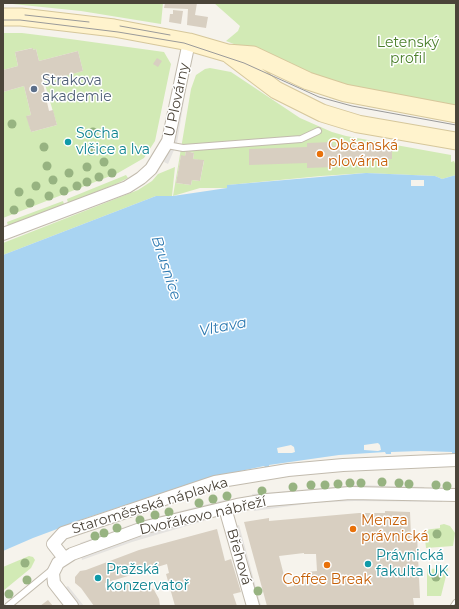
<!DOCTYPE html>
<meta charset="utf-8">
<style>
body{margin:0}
#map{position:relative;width:459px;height:609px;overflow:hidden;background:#f6f3ec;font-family:Montserrat,sans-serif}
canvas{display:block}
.frame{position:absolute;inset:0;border:4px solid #4b4439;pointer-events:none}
</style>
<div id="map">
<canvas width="459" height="609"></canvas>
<div class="frame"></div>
</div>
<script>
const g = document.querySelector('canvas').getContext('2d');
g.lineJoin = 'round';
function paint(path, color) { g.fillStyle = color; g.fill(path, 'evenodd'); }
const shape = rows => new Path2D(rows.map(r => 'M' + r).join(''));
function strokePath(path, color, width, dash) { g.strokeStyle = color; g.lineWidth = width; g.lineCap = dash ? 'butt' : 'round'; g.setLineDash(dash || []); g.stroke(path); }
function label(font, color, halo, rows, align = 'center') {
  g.font = font + ' Montserrat,sans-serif'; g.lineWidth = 3; g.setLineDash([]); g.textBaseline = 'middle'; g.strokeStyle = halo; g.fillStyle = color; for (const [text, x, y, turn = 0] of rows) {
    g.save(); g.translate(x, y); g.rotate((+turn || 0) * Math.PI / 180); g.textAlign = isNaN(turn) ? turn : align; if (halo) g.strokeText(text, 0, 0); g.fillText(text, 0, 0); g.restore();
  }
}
paint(shape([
 [3,3,163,3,161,24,81,11],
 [214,3,456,3,456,108,351,89,226,41,238,31,240,26],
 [3,33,22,33,70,39,164,52,171,64,155,141,144,158,118,173,3,218,3,92,24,86,31,115,27,116,31,132,57,125,44,81,83,71,78,51,39,61,36,49,33,50,32,48,15,52,18,66,3,70],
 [210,68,231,72,300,118,332,132,346,136,451,155,451,162,454,161,456,166,456,175,442,179,435,176,366,173,321,176,228,185,228,188,200,188,173,196,191,89,196,75,205,69],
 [186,151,194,153,193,159,204,161,200,181,192,180,191,185,176,183,181,156,185,156],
 [175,167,172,196,156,196,3,255,3,243,138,190,152,181,158,174],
 [126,175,128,178,116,184,68,203,67,199],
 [63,201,64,204,8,226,7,222],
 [444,524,450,526,455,533,453,546,426,548,424,530,440,528,440,525],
 [29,556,33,557,35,560,31,568,3,591,3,567],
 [448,568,441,596,427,596,427,569]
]), '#d2eab5');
paint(shape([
 [184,82,187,82,177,143,168,164,164,162,175,132],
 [356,485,424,487,424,490,253,499,252,494],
 [322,498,442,498,442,502,354,501,313,503,254,511,254,506],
 [228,499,229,503,81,547,80,543,144,520],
 [206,516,207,520,132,542,82,560,81,556,130,537],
 [239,525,261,606,257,606,235,526],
 [68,586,84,606,78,606,64,588]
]), '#e5e3e0');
paint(shape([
 [366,173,435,176,442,179,456,175,456,454,452,454,452,452,420,451,391,452,391,454,386,454,385,452,339,455,269,465,269,467,265,467,264,466,213,477,92,516,33,538,3,551,3,255,156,196,173,196,227,188,227,185]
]), '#a9d4f2');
paint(shape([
 [411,180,424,180,424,186,411,186],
 [378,443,380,445,381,450,378,451,364,450,364,445],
 [291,445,294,447,295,452,292,453,278,453,277,448]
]), '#f6f3ec');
paint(shape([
 [165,3,197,3,195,15,208,17,206,28,187,25,188,9,164,8],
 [173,10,183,11,181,24,169,22,170,14,173,14],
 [33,48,33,50,36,49,39,61,78,51,83,71,47,81,45,74,41,75,49,111,53,110,57,125,31,132,26,116,31,115,24,86,3,92,3,70,18,66,15,52],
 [157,58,162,61,158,67,153,64],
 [332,142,333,146,380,144,380,147,392,147,392,159,334,162,334,167,307,168,307,163,249,165,249,149,307,147,307,143],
 [186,151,194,153,193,159,204,160,200,181,192,180,191,185,176,183,181,155,185,156],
 [385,511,410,512,411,536,417,535,420,598,413,598,414,605,267,606,244,522,269,518,269,521,359,513,385,513],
 [304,553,304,554,316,554,317,571,304,572,305,584,298,585,297,579,293,580,294,586,287,587,279,556],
 [217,529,225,561,231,559,241,592,233,594,237,606,175,606,166,574,169,573,167,564,105,583,105,587,106,589,111,585,113,588,123,582,141,582,142,581,154,590,159,599,160,606,94,606,81,588,75,583,75,577,80,571,86,570,139,550],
 [48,600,53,606,40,606]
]), '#d8cfc1');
const lane = shape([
 [167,145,183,148,301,139,318,131],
 [8,606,53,569],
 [454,606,456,603]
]);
const street = shape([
 [3,234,127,187,141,178,151,169,168,141,189,42],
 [225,508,253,606],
 [64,558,53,544,63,533,215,482,288,470,343,465,456,460],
 [72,606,54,583,53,573,58,563,72,554,146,527,237,505,267,500,350,493,456,495]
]);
const secondary = shape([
 [3,17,21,17,114,28,189,42,227,53,276,90,322,113,358,124,456,141],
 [227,53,253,55,308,81,345,93,456,114]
]);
strokePath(lane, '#c2bbae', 8);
strokePath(street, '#c2bbae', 14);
strokePath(secondary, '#d6c79b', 19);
strokePath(lane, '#fff', 6);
strokePath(street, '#fff', 12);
strokePath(secondary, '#fff3cd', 17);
strokePath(shape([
 [25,15,89,22],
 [3,20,20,20,118,32,184,43,244,63,319,97,352,106,456,125],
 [120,26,170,35],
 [454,606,456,603]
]), '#9a9a9a', 1);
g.fillStyle = '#97b381';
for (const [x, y] of [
 [12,124],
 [93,132],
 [44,147],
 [91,151],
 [104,162],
 [47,166],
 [87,167],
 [69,173],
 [112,173],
 [99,177],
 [53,180],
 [87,182],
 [36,186],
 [77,186],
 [64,191],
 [19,192],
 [49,196],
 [30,203],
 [14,210],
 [382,482],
 [350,483],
 [361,483],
 [399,483],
 [338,484],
 [409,484],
 [311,485],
 [325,485],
 [436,485],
 [447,486],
 [293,487],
 [262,491],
 [227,496],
 [213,499],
 [199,503],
 [169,512],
 [155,515],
 [140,520],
 [117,528],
 [104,533],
 [437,534],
 [95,536],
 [25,563],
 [436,577],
 [27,580],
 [258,591],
 [9,594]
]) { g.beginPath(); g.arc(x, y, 4.5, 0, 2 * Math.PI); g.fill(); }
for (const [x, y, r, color] of [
 [34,89,4,"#5c6f8a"],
 [68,142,4,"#0f9aa8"],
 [320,154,4,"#e8710a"],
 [353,529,4,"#e8710a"],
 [368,564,4,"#0f9aa8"],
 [327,565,4,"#e8710a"],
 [98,578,4,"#0f9aa8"]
]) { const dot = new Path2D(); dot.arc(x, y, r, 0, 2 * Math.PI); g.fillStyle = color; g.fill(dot); strokePath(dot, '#fff', 1.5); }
label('14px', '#4a7f2a', '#fff', [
 ["Letenský",408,43],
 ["profil",408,59]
]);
label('14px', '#4e5e75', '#fff', [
 ["Strakova",42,81],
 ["akademie",42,97]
], 'left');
label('14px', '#4b4439', '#fff', [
 ["U Plovárny",177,100,-78],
 ["Staroměstská náplavka",150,506,-17],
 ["Dvořákovo nábřeží",203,516,-13],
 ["Břehová",239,557,74]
]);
label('14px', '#0d838f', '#fff', [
 ["Socha",76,134],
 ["vlčice a lva",76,150],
 ["Právnická",376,556],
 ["fakulta UK",376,572],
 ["Pražská",106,570],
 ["konzervatoř",106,586]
], 'left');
label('14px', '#c56008', '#fff', [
 ["Občanská",328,146],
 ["plovárna",328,162],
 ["Menza",361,521],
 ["právnická",361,537],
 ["Coffee Break",327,580,"center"]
], 'left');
label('italic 15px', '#2e7ab2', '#fff', [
 ["Brusnice",166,268,72],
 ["Vltava",223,327,-11]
]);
</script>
